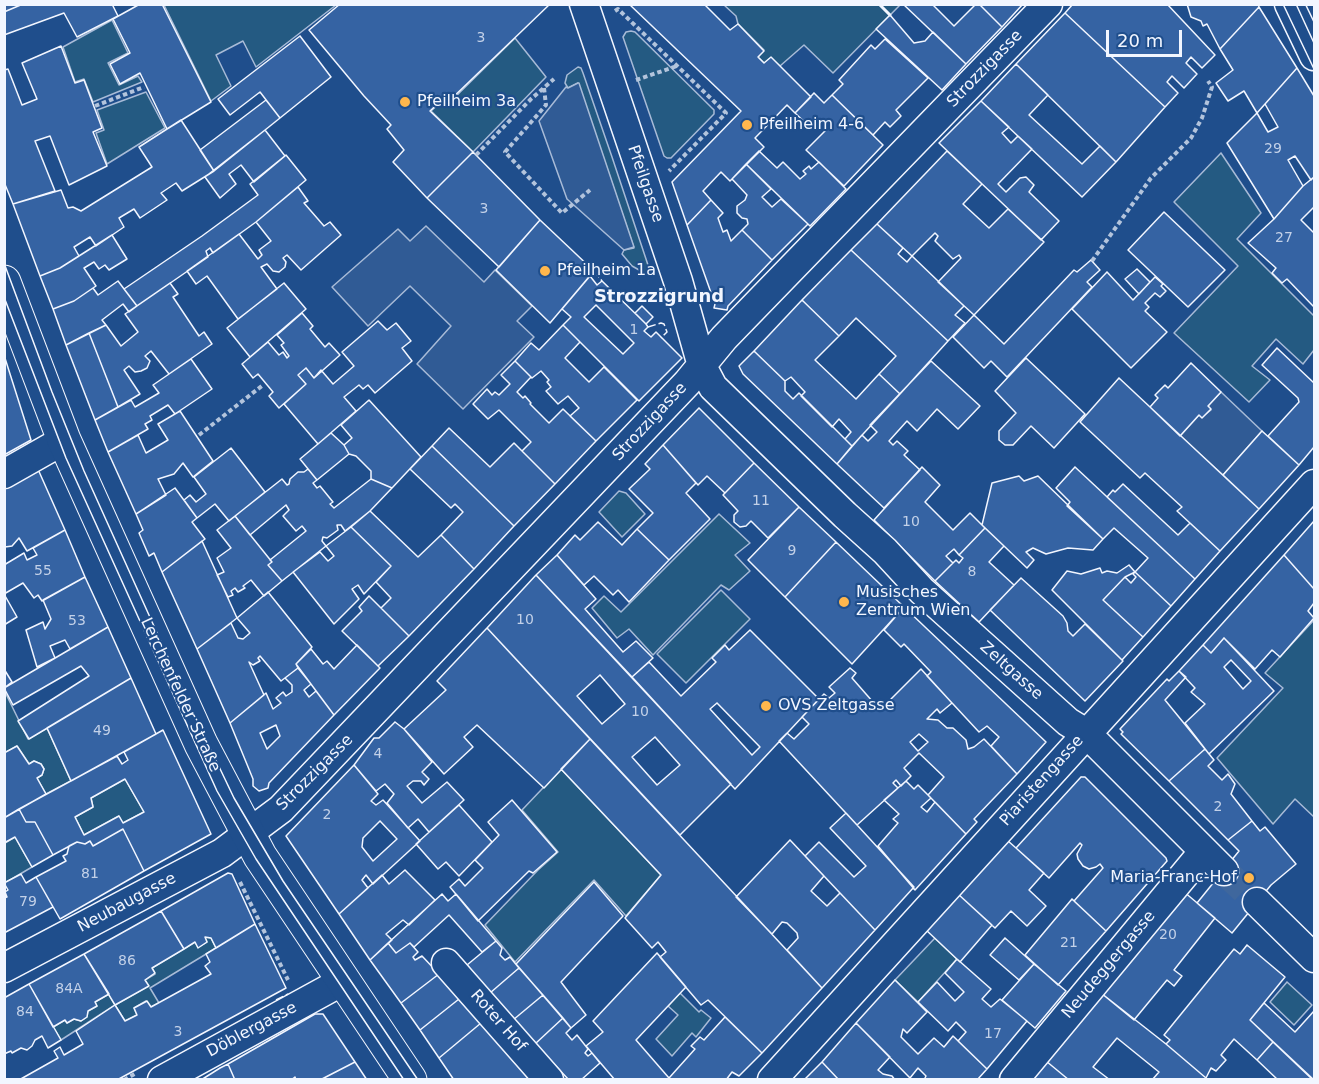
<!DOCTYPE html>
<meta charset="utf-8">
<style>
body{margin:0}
#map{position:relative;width:1319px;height:1084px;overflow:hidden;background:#1f4e8c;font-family:"DejaVu Sans",sans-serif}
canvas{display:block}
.frame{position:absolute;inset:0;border:6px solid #f2f6ff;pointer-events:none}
.scale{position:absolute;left:1106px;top:30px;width:76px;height:27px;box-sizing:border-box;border:3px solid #f2f6ff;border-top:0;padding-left:8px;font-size:18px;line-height:21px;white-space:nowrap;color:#f2f6ff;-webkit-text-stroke:4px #1f4e8c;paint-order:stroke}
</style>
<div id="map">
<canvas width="1319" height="1084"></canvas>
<div class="frame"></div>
<div class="scale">20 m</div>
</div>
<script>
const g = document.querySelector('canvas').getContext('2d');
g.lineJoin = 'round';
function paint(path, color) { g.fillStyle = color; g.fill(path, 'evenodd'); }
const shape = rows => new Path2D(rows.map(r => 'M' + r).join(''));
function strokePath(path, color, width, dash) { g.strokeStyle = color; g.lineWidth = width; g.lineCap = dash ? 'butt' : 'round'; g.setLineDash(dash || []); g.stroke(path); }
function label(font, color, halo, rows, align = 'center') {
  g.font = font + ' "DejaVu Sans",sans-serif'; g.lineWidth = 4.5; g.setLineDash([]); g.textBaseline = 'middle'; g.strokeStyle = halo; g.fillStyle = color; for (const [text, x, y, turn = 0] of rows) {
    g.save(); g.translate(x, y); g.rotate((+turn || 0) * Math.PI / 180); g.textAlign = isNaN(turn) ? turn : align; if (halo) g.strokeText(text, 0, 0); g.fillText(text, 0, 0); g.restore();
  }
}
const green = shape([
 [164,5,336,5,256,67,243,41,216,55,231,86,211,101,164,5],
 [724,5,900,5,833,73,804,45,780,66,771,58,764,63,758,57,764,50,738,24,736,16,724,5],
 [112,20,128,53,108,63,119,85,138,76,142,82,93,102,84,79,75,82,63,47,112,20],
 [631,31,635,32,714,110,714,114,671,158,667,158,664,156,623,37,626,32,631,31],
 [515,38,546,77,473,152,431,111,442,101,447,105,515,38],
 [578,67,581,68,583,73,612,157,650,271,648,275,632,266,622,254,624,250,634,248,578,83,568,88,565,83,567,75,578,67],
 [146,92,165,128,107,164,96,133,104,130,97,110,146,92],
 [1221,153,1261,213,1237,239,1314,316,1314,350,1303,364,1276,339,1252,366,1270,380,1249,402,1174,333,1238,266,1174,202,1221,153],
 [619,491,626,493,645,514,622,537,599,512,619,491],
 [719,514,750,543,735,555,750,571,729,590,721,585,653,655,629,629,617,638,592,608,604,596,621,612,719,514],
 [721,590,750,619,686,683,657,654,721,590],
 [1314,620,1314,817,1295,799,1273,824,1217,758,1283,688,1265,673,1314,620],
 [4,690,28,739,47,728,71,781,46,794,37,778,42,775,44,769,41,764,34,761,29,764,17,746,5,753,4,690],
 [561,769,661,875,626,916,594,880,515,962,485,925,538,870,558,852,522,810,561,769],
 [125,779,144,812,123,823,119,816,84,835,75,817,93,807,91,798,125,779],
 [15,837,32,867,5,883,5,843,15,837],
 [205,937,211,938,216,948,150,988,159,1003,151,1007,146,1001,134,1008,137,1015,125,1021,115,1005,61,1040,53,1027,65,1020,67,1023,74,1019,81,1021,87,1017,88,1011,97,1006,95,1002,109,994,115,1005,148,986,145,980,155,974,152,968,195,942,198,947,207,942,205,937],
 [935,938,957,959,918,1002,895,980,935,938],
 [1287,982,1312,1005,1294,1025,1270,1002,1287,982],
 [680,993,699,1012,701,1010,711,1018,696,1037,692,1033,672,1056,656,1039,678,1015,668,1006,680,993]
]);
paint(green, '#245a82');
strokePath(green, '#a8bbd7', 1.5);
const parking = shape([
 [578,83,579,83,634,247,624,250,567,199,539,121,566,87,568,88,578,83],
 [426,226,484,282,495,270,532,306,517,321,534,337,463,409,417,364,451,326,410,286,368,326,332,287,398,229,410,241,426,226],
 [1221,392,1262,431,1223,475,1180,436,1199,415,1202,417,1211,410,1208,406,1221,392]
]);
paint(parking, '#305b95');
strokePath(parking, '#a8bbd7', 1.5);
const building = shape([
 [4,4,23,4,4,12,4,4],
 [23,4,112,4,118,16,77,37,64,13,4,35,4,12,23,4],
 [140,4,162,4,211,102,167,129,140,73,120,84,110,64,130,53,113,19,140,4],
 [340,4,550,4,446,104,442,100,430,111,473,152,427,198,393,162,404,150,387,129,391,125,364,96,309,30,340,4],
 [629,4,704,4,730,30,738,24,764,51,758,57,764,63,771,57,811,97,795,113,787,105,755,138,764,147,730,181,721,172,703,191,711,200,687,225,672,182,741,111,629,4],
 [903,4,932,4,954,26,976,4,979,4,1002,27,966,64,903,4],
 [979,4,1023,4,1002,27,979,4],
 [1073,4,1167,4,1215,55,1202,68,1191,57,1186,63,1197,74,1184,88,1172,76,1167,82,1178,93,1165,107,1065,13,1073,4],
 [1187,4,1258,4,1259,7,1220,49,1207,24,1203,26,1201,21,1191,17,1187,4],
 [1259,7,1297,68,1257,113,1244,91,1228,101,1216,83,1233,70,1220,49,1259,7],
 [1065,13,1165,107,1116,162,1016,64,1065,13],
 [890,15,914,43,925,41,933,32,966,64,942,90,876,29,890,15],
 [300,36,331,77,280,118,260,92,230,115,218,99,300,36],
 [885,39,928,78,896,110,901,116,890,127,885,122,873,135,832,95,843,84,839,80,871,45,875,49,885,39],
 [61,46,75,83,84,80,102,128,93,132,107,166,69,185,50,136,35,141,55,191,13,204,4,182,4,70,8,69,22,105,37,99,22,63,61,46],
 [1016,64,1048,95,1029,115,1082,164,1100,146,1116,162,1082,197,981,101,1016,64],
 [1297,68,1314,96,1314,177,1311,180,1295,156,1288,160,1303,186,1274,219,1227,143,1257,113,1268,132,1278,127,1265,104,1297,68],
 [814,93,824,103,832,95,883,145,844,186,806,150,827,129,822,124,817,129,811,128,795,113,814,93],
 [266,100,280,118,214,171,200,150,266,100],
 [981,101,1009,127,1002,133,1011,143,1018,136,1032,149,998,184,1006,192,1020,178,1026,177,1034,185,1029,192,1059,221,1041,240,939,143,981,101],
 [181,120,214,171,182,191,176,183,161,193,167,200,140,218,134,209,119,218,124,227,96,246,90,237,74,247,79,256,60,268,40,276,13,204,61,190,68,208,73,207,81,211,152,167,139,147,181,120],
 [265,130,285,156,254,182,241,165,229,174,236,184,220,198,205,177,265,130],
 [759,151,777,168,783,162,800,179,806,174,803,171,809,166,811,169,819,162,846,189,810,226,746,164,759,151],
 [947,151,982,184,963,204,989,228,1008,209,1044,242,974,315,938,282,961,258,959,255,953,259,935,241,938,236,935,233,912,256,877,224,947,151],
 [473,152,540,220,499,267,427,198,473,152],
 [286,155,306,180,256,222,213,253,210,248,206,251,208,257,137,306,124,289,202,236,258,195,250,184,286,155],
 [746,164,771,189,762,197,772,207,781,199,808,224,772,260,742,230,748,224,747,219,742,218,737,213,737,206,745,200,747,195,732,179,746,164],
 [1314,177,1314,207,1301,220,1313,232,1314,231,1314,307,1287,279,1282,283,1272,273,1276,268,1248,243,1274,219,1303,186,1314,177],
 [298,187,308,201,304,203,324,226,330,222,341,235,301,270,287,255,283,258,286,262,285,267,279,272,273,271,267,264,261,267,277,289,238,319,207,276,196,284,187,271,239,234,258,259,262,255,259,250,271,241,256,222,298,187],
 [711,200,723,213,718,218,723,232,727,230,731,241,742,230,772,260,728,306,727,310,714,308,715,304,687,225,711,200],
 [1164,212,1225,270,1188,307,1128,250,1164,212],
 [540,220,594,271,550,323,496,270,540,220],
 [877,224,903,248,898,254,907,262,912,256,964,306,955,315,965,323,948,341,851,250,877,224],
 [112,235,127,259,109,270,105,265,99,269,94,262,84,268,96,286,74,301,53,309,40,276,60,268,112,235],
 [851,250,948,341,900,394,879,374,896,356,856,318,839,336,802,300,851,250],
 [1091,260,1100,270,1087,282,1092,287,1007,377,991,361,984,368,953,337,974,315,1004,344,1074,270,1077,272,1091,260],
 [1137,269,1150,282,1139,294,1125,279,1137,269],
 [1107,272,1133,300,1155,277,1163,284,1161,286,1166,291,1160,297,1155,293,1145,303,1149,307,1145,311,1167,332,1131,368,1072,309,1107,272],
 [590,276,597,285,602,281,646,324,648,327,644,331,651,337,656,332,682,358,639,401,563,325,571,317,562,309,590,276],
 [596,305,634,343,623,354,584,317,596,305],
 [118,281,137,306,129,312,123,304,102,320,106,325,66,345,53,309,74,301,93,288,98,295,118,281],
 [170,283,178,294,173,297,199,336,204,332,212,344,169,374,151,351,145,356,150,361,147,368,141,371,135,372,129,366,124,370,140,394,118,407,89,333,106,325,121,346,138,332,125,314,170,283],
 [284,283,306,309,250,357,227,328,284,283],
 [802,300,839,336,815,360,856,399,879,374,900,394,852,446,845,439,851,432,839,419,832,427,801,396,805,392,791,377,785,381,754,351,802,300],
 [642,306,653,317,646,324,635,313,642,306],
 [302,313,313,326,310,329,325,347,329,343,340,355,314,378,306,368,298,375,306,384,279,408,269,396,273,392,258,374,253,378,242,364,268,342,279,355,283,352,287,358,289,356,281,345,284,343,277,335,302,313],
 [378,321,387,330,396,323,411,341,402,348,412,361,375,393,368,385,363,389,359,385,344,397,356,411,318,444,284,404,306,384,298,375,306,368,314,378,321,370,333,384,354,366,342,352,378,321],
 [563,325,580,342,565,358,589,382,604,367,637,400,596,441,570,416,579,408,568,396,558,404,546,391,551,387,547,382,549,380,541,371,532,378,515,361,531,343,539,350,563,325],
 [89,333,118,407,95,420,66,345,89,333],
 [1277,348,1314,383,1314,447,1299,465,1268,436,1299,402,1298,398,1262,365,1277,348],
 [754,351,785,381,785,391,793,399,799,393,852,446,837,464,743,374,739,366,754,351],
 [4,355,31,440,4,455,4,355],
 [1026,358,1085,414,1054,448,1031,426,1013,445,1005,445,999,440,999,431,1016,413,995,391,1026,358],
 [191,359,212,389,175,414,168,405,150,416,152,420,145,424,148,429,108,452,95,420,131,400,135,407,159,393,153,385,191,359],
 [515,361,531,377,517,392,523,398,525,396,531,403,530,404,549,423,563,409,596,441,555,484,522,451,531,442,499,410,488,419,473,404,487,389,492,395,495,392,499,395,510,384,501,375,515,361],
 [931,361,980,406,958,429,937,409,917,431,907,421,889,441,893,445,897,441,908,451,904,455,920,470,884,508,837,464,862,435,868,441,877,432,870,425,931,361],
 [1191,363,1221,392,1208,406,1211,409,1202,418,1199,415,1180,436,1150,407,1158,398,1155,395,1165,385,1168,388,1191,363],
 [1119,378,1259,509,1220,551,1177,511,1182,507,1145,473,1140,478,1080,422,1119,378],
 [369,400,421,457,392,488,371,479,371,471,356,456,349,454,344,445,352,438,341,425,369,400],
 [699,408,754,463,725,493,707,476,698,485,663,445,699,408],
 [180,411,213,461,193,477,183,463,174,474,158,479,166,495,136,514,108,452,138,435,146,453,168,440,158,424,180,411],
 [449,428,490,467,514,443,555,484,514,526,432,446,449,428],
 [1262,431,1299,465,1259,509,1223,475,1262,431],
 [331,433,344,445,349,454,317,480,300,459,331,433],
 [663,445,696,483,686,493,710,519,669,560,637,529,653,513,629,489,650,469,645,464,663,445],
 [432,446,514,526,474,569,441,535,463,512,455,504,451,508,410,469,432,446],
 [231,448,265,492,229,521,215,504,197,518,184,500,190,495,196,502,206,494,194,477,231,448],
 [754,463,799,507,768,538,751,521,746,526,740,527,734,522,734,515,738,511,723,495,754,463],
 [37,467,65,530,27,551,19,538,12,546,5,547,4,486,37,467],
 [922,467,940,485,925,502,953,530,970,513,985,528,959,555,954,549,946,556,953,563,935,581,874,520,922,467],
 [1075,467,1195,579,1171,606,1135,572,1148,558,1114,528,1103,539,1067,506,1070,502,1056,488,1075,467],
 [308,469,317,480,313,483,317,488,320,486,333,502,330,504,334,508,371,479,392,488,370,511,345,531,341,525,337,525,338,530,327,538,323,537,322,541,326,546,282,581,268,565,272,562,270,560,306,531,302,526,296,531,283,516,289,510,286,505,250,535,235,516,282,479,287,485,289,484,290,479,298,472,304,472,308,469],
 [1019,476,1024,481,1038,476,1103,539,1093,550,1068,548,1046,554,1033,548,1026,552,1034,560,1027,568,982,525,992,483,1019,476],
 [1123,484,1178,535,1190,523,1220,551,1195,579,1107,497,1113,490,1115,492,1123,484],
 [175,488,197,518,192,522,205,539,162,572,154,553,149,556,139,533,143,530,136,514,175,488],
 [799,507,836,542,785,597,748,560,799,507],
 [370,511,418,557,441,535,474,569,409,636,381,608,391,598,376,582,391,566,351,527,370,511],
 [235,516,272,562,268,565,282,581,264,596,251,580,243,586,245,588,238,592,235,588,231,591,233,595,228,597,217,575,224,572,217,558,231,548,217,530,235,516],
 [1314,521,1314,589,1284,555,1314,521],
 [598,522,622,545,637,529,669,560,629,602,618,590,613,595,594,576,584,585,557,555,575,535,580,540,598,522],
 [351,527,391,566,364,594,358,585,352,589,359,599,334,624,293,572,320,552,328,561,334,556,326,546,351,527],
 [985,528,1004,546,989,562,1014,585,979,622,935,581,956,560,959,563,963,558,959,555,985,528],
 [65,530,85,577,42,601,38,595,34,598,23,583,4,594,4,565,24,553,27,560,37,555,33,548,65,530],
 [202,541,237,618,197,649,162,572,202,541],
 [836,542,904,607,852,664,785,597,836,542],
 [557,555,596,599,585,609,623,652,636,641,653,658,632,677,536,575,557,555],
 [1284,555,1314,589,1314,603,1308,611,1314,618,1280,657,1272,650,1255,669,1224,638,1211,653,1203,645,1284,555],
 [1129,565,1135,572,1125,577,1103,600,1143,637,1122,660,1052,590,1067,571,1081,574,1100,568,1102,573,1107,571,1117,573,1129,565],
 [1135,572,1171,606,1143,637,1103,600,1125,577,1131,583,1136,577,1133,574,1135,572],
 [536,575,731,784,680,835,487,628,536,575],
 [600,675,625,704,602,724,577,696,600,675],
 [655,737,680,765,657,785,632,757,655,737],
 [85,577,108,627,70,649,65,640,50,646,55,658,37,667,26,630,43,622,45,629,51,619,43,600,85,577],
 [1021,578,1063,616,1067,623,1068,631,1073,636,1085,624,1123,661,1085,701,990,610,1021,578],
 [268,592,312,647,296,664,298,668,281,681,260,656,258,658,260,661,253,665,249,662,264,695,230,723,197,649,231,623,238,638,243,639,250,633,237,618,268,592],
 [4,594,17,617,4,625,4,594],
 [369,596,409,636,378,666,342,631,362,611,359,607,369,596],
 [904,607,1046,742,1017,774,991,746,999,737,987,726,979,732,927,676,931,672,904,644,901,647,884,630,904,607],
 [108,627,131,678,29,739,18,721,89,676,81,666,13,705,4,688,108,627],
 [487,628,590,739,544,788,477,725,464,737,473,747,444,774,404,729,446,690,437,681,487,628],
 [750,630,819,699,735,789,632,677,649,662,681,696,716,662,712,658,725,645,729,650,750,630],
 [717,703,760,747,752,755,710,709,717,703],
 [1224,638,1274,691,1209,754,1185,723,1205,704,1191,692,1195,688,1179,671,1203,645,1211,653,1224,638],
 [1231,660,1251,681,1243,689,1224,667,1231,660],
 [357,645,380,668,334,715,296,664,311,649,323,664,327,661,334,669,357,645],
 [298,668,311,684,304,690,309,697,316,691,334,715,269,783,268,788,259,791,253,786,253,779,230,723,266,693,273,709,281,703,276,698,283,692,286,696,292,692,292,685,285,678,298,668],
 [276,725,280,736,267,749,260,733,276,725],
 [850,668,856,673,852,678,880,710,921,669,952,703,940,713,937,709,927,719,938,720,947,728,953,728,966,740,968,749,974,747,984,739,1017,774,974,819,977,822,966,834,928,795,944,777,919,753,904,768,911,776,901,786,896,780,893,783,898,788,857,825,779,741,787,733,794,739,809,724,802,717,824,694,829,698,835,693,829,687,850,668],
 [919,734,928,742,918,751,910,742,919,734],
 [4,669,12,682,4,688,4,669],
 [1179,671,1186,677,1165,700,1205,749,1169,781,1121,734,1123,732,1120,729,1167,679,1169,681,1179,671],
 [131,678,156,734,71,781,47,728,131,678],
 [395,722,404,729,432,762,422,772,429,779,424,785,421,781,413,781,407,786,422,803,447,782,464,800,429,832,418,819,408,828,387,803,394,794,385,784,376,791,354,765,374,738,379,738,395,722],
 [163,730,211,834,144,871,123,829,93,846,90,841,85,844,77,842,53,855,35,822,26,822,19,809,117,756,122,764,128,760,124,752,163,730],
 [125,779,144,812,123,823,119,816,84,835,75,817,93,807,91,798,125,779],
 [590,739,822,988,762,1053,708,1000,701,1005,660,957,666,952,658,942,652,948,625,918,661,875,561,769,590,739],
 [17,746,29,764,34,761,41,764,44,769,42,775,37,778,46,794,4,818,4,753,17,746],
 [1205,749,1214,760,1208,766,1222,780,1228,774,1235,784,1231,794,1252,821,1228,840,1169,781,1205,749],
 [354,765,378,794,371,801,376,805,383,800,420,841,373,884,366,875,362,880,368,888,339,914,286,836,354,765],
 [380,821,397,839,373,861,362,847,363,838,380,821],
 [1081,777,1085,777,1166,858,1167,861,1106,931,1074,901,1103,868,1100,864,1096,867,1089,869,1083,866,1078,859,1077,854,1082,845,1080,843,1049,878,1016,848,1081,777],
 [906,781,914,789,918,785,931,798,921,807,927,812,935,802,966,834,915,890,878,846,898,823,893,819,899,814,884,800,906,781],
 [512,800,557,852,533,873,529,871,478,921,450,887,459,879,465,886,483,868,475,860,499,835,488,822,512,800],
 [459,805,492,842,459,876,446,862,438,869,416,844,459,805],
 [19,809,26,822,35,822,53,855,32,867,15,837,4,843,4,818,19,809],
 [846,813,914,887,875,930,805,856,819,842,854,877,866,866,830,828,846,813],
 [1252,821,1260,831,1265,827,1296,864,1271,885,1232,933,1197,903,1239,851,1228,840,1252,821],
 [123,829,144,871,60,919,36,877,66,861,63,856,67,854,69,846,77,842,85,844,90,841,93,846,123,829],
 [790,840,824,876,811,891,827,906,840,893,875,930,822,988,787,950,798,938,797,933,787,923,782,922,772,934,736,897,790,840],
 [1007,840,1044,873,1029,890,1046,906,1027,926,1011,911,995,928,958,894,1007,840],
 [405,870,435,900,409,925,403,920,386,934,392,940,370,960,339,914,382,875,389,884,405,870],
 [228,873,232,874,255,924,216,948,211,938,205,937,207,942,198,948,195,942,184,949,161,911,228,873],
 [21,874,26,883,36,877,53,907,4,933,4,898,7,897,5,892,8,890,4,883,21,874],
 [594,882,623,916,561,982,586,1015,571,1028,516,964,594,882],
 [1183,891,1215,918,1174,970,1182,976,1174,986,1167,980,1134,1020,1101,993,1183,891],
 [442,894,448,901,456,894,496,941,482,952,449,915,414,947,410,943,396,953,388,943,442,894],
 [958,894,992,925,960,962,925,929,958,894],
 [1072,899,1106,931,1058,985,1025,955,1072,899],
 [161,911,184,949,152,968,155,973,145,980,149,986,115,1005,84,954,161,911],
 [255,924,286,988,117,1080,19,1080,58,1058,54,1051,60,1047,64,1055,83,1044,76,1031,115,1005,125,1021,137,1015,134,1008,147,1001,151,1007,211,974,205,966,210,962,206,954,255,924],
 [1005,938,1034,964,1019,980,990,955,1005,938],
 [496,941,502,948,500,955,505,960,510,957,519,968,490,993,467,965,496,941],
 [388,943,396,953,410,943,418,952,413,957,415,960,422,956,439,974,401,1003,370,960,388,943],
 [1247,945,1285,977,1250,1020,1273,1042,1257,1060,1234,1039,1221,1055,1226,1060,1216,1071,1211,1068,1206,1078,1166,1044,1170,1040,1164,1035,1234,949,1240,954,1247,945],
 [657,953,686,987,636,1040,669,1078,695,1049,691,1046,700,1037,704,1040,725,1017,762,1053,739,1076,732,1072,726,1080,615,1080,586,1046,603,1032,593,1021,657,953],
 [84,954,109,994,95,1002,97,1006,88,1011,87,1017,81,1021,74,1019,67,1023,65,1020,53,1027,29,984,84,954],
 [957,959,991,989,982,999,991,1007,1000,999,1027,1021,987,1069,958,1041,966,1032,956,1022,948,1031,918,1002,937,982,955,1001,964,992,945,973,957,959],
 [1034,964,1066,991,1035,1028,1002,1000,1034,964],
 [519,968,543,995,513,1020,490,993,519,968],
 [439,974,459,999,420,1030,401,1003,439,974],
 [895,980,927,1012,907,1033,903,1029,901,1037,918,1054,934,1038,944,1047,953,1036,987,1069,977,1080,924,1080,926,1076,918,1068,910,1078,856,1023,895,980],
 [29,984,61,1040,48,1048,42,1036,35,1040,32,1046,27,1050,21,1048,12,1053,11,1051,4,1054,4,998,29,984],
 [1101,993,1166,1044,1206,1078,1205,1080,1152,1080,1159,1072,1117,1038,1093,1067,1110,1080,1069,1080,1046,1061,1101,993],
 [543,995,563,1018,535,1044,513,1020,543,995],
 [459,999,481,1023,439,1058,420,1030,459,999],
 [1264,1003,1295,1032,1314,1011,1314,1080,1250,1020,1264,1003],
 [315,1014,323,1014,355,1062,320,1080,296,1080,295,1077,291,1080,235,1080,228,1064,315,1014],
 [563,1018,571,1028,566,1033,572,1040,577,1035,588,1049,585,1053,588,1056,592,1053,600,1063,581,1080,569,1080,535,1044,563,1018],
 [481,1023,530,1080,454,1080,439,1058,481,1023],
 [856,1023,890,1057,878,1070,883,1074,892,1076,895,1080,839,1080,822,1062,856,1023],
 [1273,1042,1313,1080,1278,1080,1257,1060,1273,1042],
 [1046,1061,1069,1080,1030,1080,1046,1061],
 [355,1062,367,1080,320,1080,355,1062],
 [822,1062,839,1080,804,1080,822,1062],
 [228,1064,235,1080,201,1080,220,1068,228,1064]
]);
paint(building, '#3563a3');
strokePath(building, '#f2f6ff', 1.5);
strokePath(shape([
 [1224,871,1257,902]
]), '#3f679d', 28, [28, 14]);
const minor = shape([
 [584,4,678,281,702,366,713,387,845,515,885,551,922,591,1068,722,1086,733,1224,871],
 [1289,4,1314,56],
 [4,474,64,440],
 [1257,902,1314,958],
 [446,963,549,1080],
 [4,968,222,853,281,809,687,383,724,338,1048,4],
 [162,1080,343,981],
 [772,1080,1314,484],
 [1014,1080,1204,851]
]);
const major = shape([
 [4,282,64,440,201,744,260,856,410,1080]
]);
strokePath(minor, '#f2f6ff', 31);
strokePath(major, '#f2f6ff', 35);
strokePath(shape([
 [615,11,618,9,726,113,669,171],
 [636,80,677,66],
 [544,88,546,105,505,152,562,213,590,190],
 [95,106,144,87],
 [476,155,531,99,554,79],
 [1092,261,1151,178,1191,138,1202,118,1212,87,1208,81],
 [199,435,263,385],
 [240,882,288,980],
 [124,1080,136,1073]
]), '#b3c4dc', 4, [4.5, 3]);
strokePath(minor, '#1f4e8c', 28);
strokePath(major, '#1f4e8c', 33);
strokePath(shape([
 [1283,4,1314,69],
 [1296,4,1314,43],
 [4,263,52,392,84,471,190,706,234,798,283,881,418,1080],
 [4,297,66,458,217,791,256,859,404,1080]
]), '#f2f6ff', 1.5);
strokePath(shape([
 [594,271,602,281],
 [648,327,661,323,664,324,667,332,661,338],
 [276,1000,288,994]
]), '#f2f6ff', 1.5, [8, 3]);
strokePath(shape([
 [879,4,890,15]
]), '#f2f6ff', 3);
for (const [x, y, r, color] of [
 [405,102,6,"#ffb74d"],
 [747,125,6,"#ffb74d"],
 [545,271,6,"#ffb74d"],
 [844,602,6,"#ffb74d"],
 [766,706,6,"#ffb74d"],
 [1249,878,6,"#ffb74d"]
]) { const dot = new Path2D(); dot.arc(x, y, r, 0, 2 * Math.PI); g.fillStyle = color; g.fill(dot); strokePath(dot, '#1f4e8c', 2); }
label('14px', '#c3d1e8', null, [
 ["3",481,38],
 ["29",1273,149],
 ["3",484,209],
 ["27",1284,238],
 ["1",634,330],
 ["11",761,501],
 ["10",911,522],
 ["9",792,551],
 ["55",43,571],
 ["8",972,572],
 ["10",525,620],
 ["53",77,621],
 ["10",640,712],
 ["49",102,731],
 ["4",378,754],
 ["2",1218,807],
 ["2",327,815],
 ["81",90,874],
 ["79",28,902],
 ["20",1168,935],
 ["21",1069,943],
 ["86",127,961],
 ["84A",69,989],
 ["84",25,1012],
 ["3",178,1032],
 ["17",993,1034]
]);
label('16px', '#f2f6ff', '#1f4e8c', [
 ["Strozzigasse",985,69,-46],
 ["Pfeilgasse",645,184,71],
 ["Strozzigasse",650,422,-47],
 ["Zeltgasse",1011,671,42],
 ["Lerchenfelder Straße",180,695,65],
 ["Strozzigasse",315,773,-45],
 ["Piaristengasse",1042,781,-48],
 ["Neubaugasse",127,903,-28],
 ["Neudeggergasse",1109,965,-50],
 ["Roter Hof",498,1021,49],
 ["Döblergasse",252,1030,-28]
]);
label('16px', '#f2f6ff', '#1f4e8c', [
 ["Pfeilheim 3a",417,102],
 ["Pfeilheim 4-6",759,125],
 ["Pfeilheim 1a",557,271],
 ["Musisches",856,593],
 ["Zentrum Wien",856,611],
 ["OVS Zeltgasse",778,706],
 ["Maria-Franc-Hof",1237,878,"right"]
], 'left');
label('bold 18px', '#f2f6ff', '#1f4e8c', [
 ["Strozzigrund",659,297]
]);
</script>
